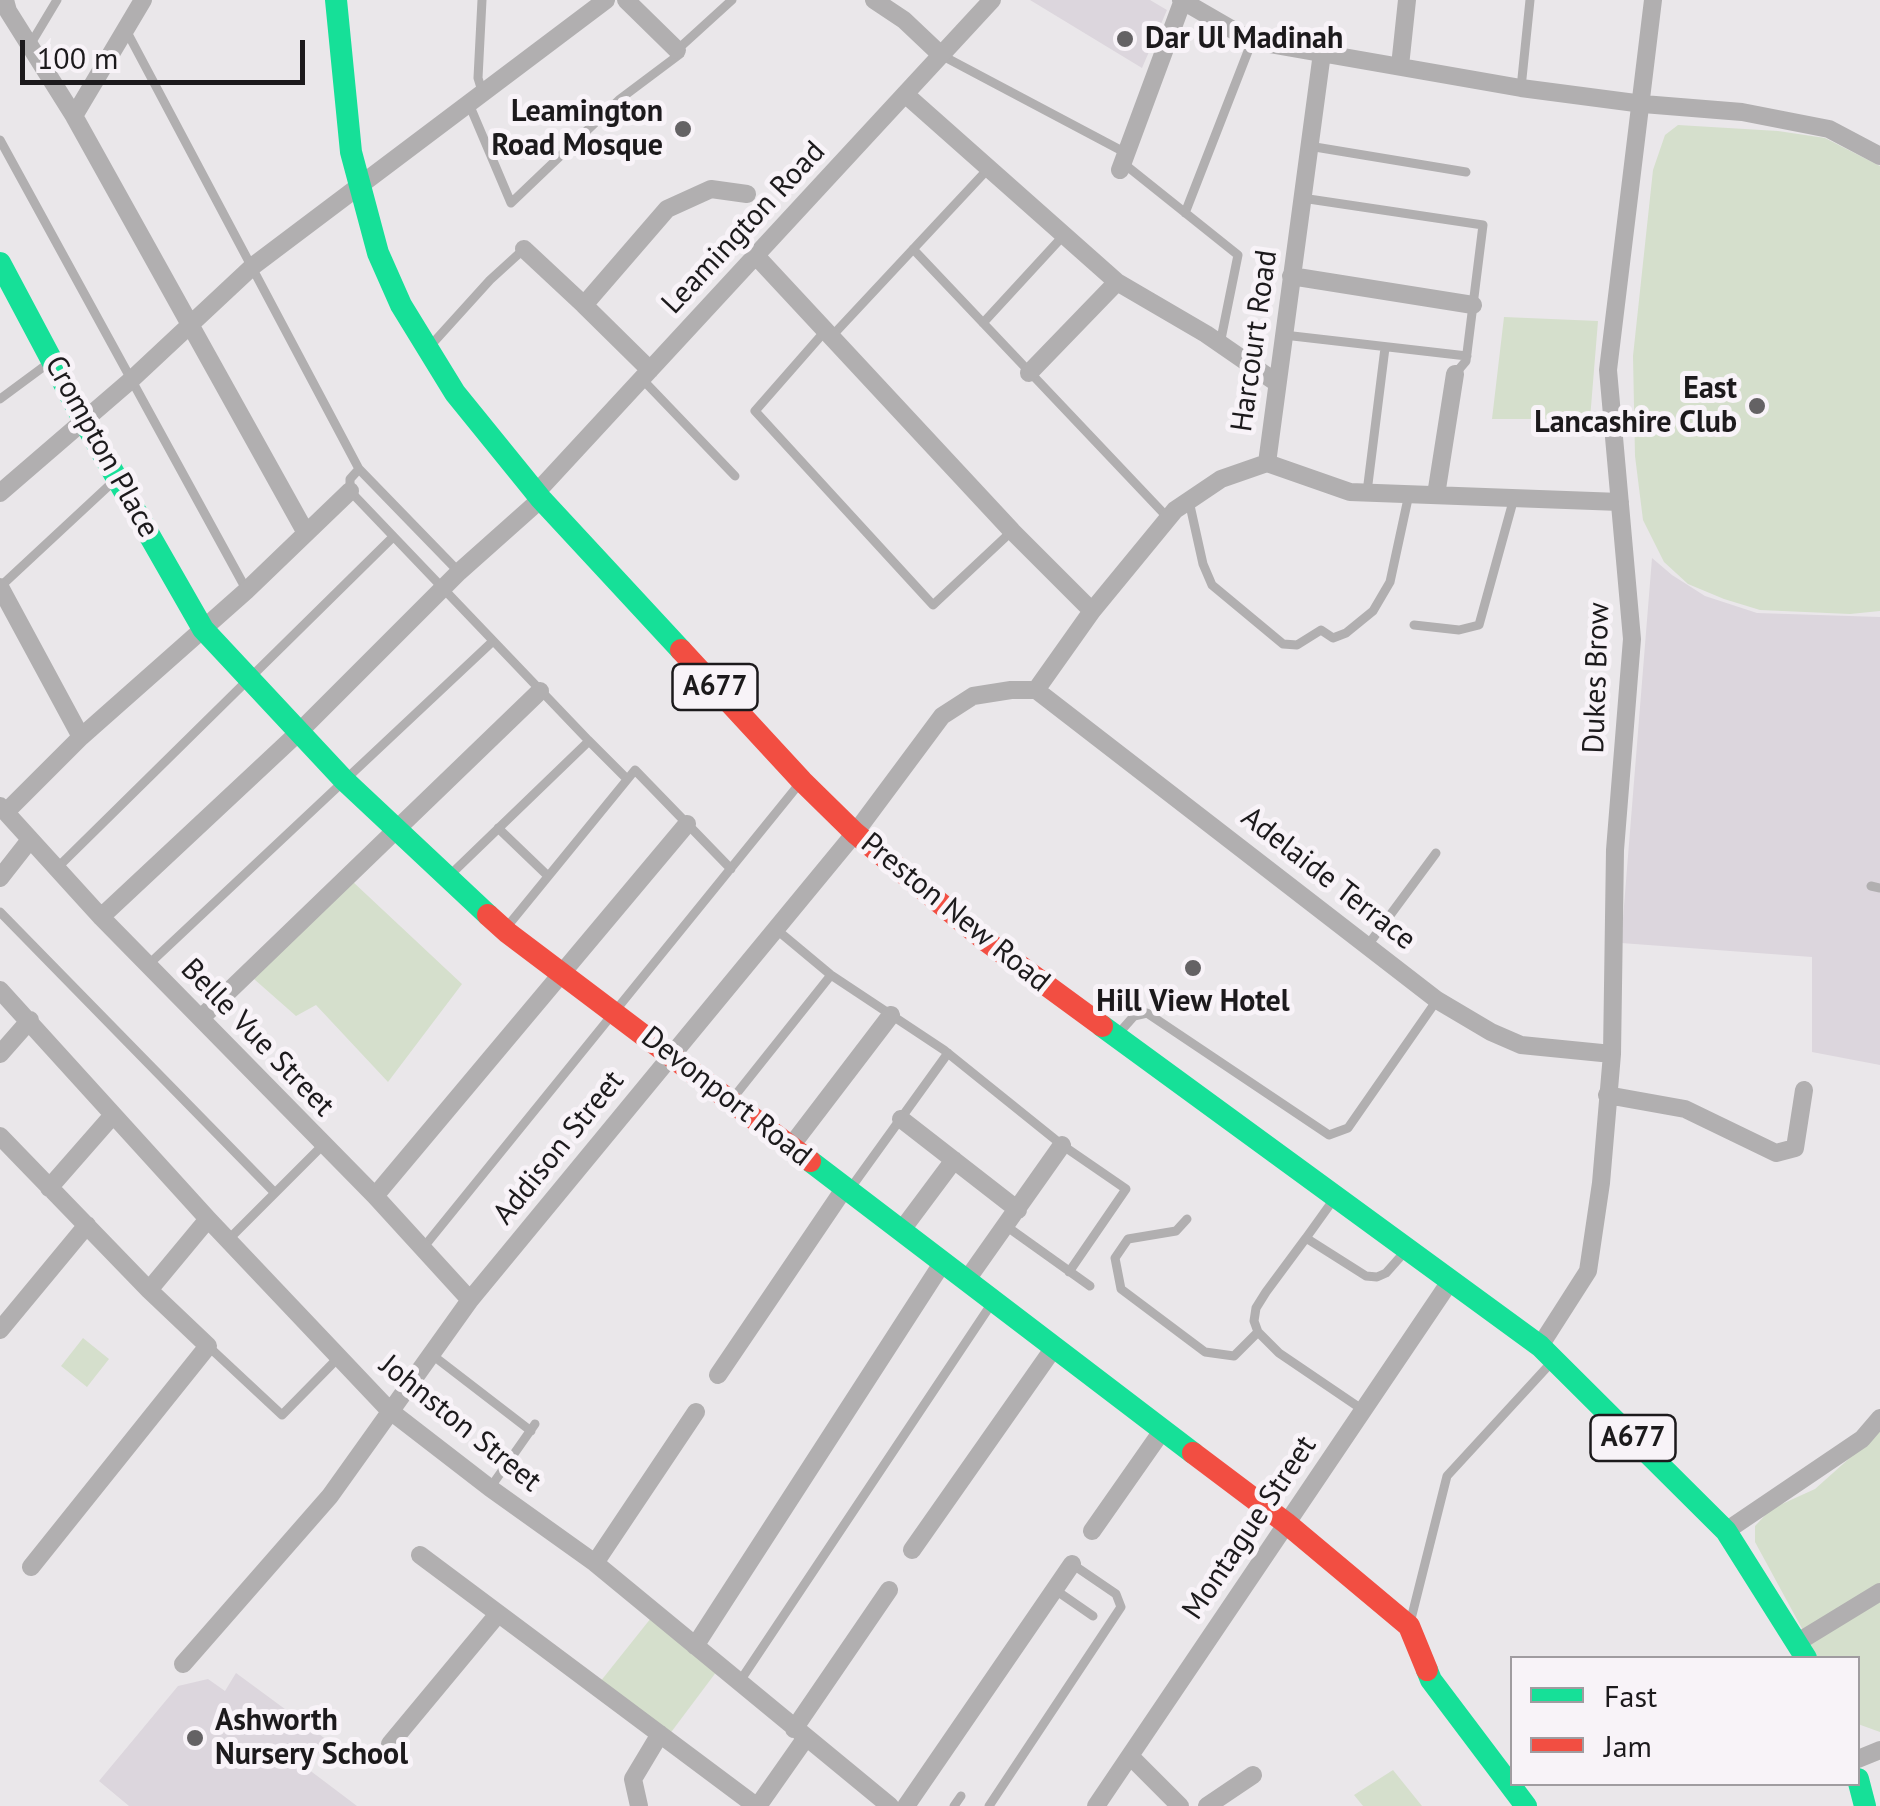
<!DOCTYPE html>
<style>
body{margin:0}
#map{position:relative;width:1880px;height:1806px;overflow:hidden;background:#eae7ea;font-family:"PT Sans",sans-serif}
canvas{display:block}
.legend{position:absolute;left:1510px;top:1656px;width:350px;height:130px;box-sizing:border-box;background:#f8f3f8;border:2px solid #a09ca0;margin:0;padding:12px 18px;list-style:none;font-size:30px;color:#1c1a1c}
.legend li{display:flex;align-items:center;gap:20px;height:50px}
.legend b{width:50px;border:2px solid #a09ca0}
.scale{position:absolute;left:20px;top:40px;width:285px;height:45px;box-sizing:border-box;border:5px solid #1c1a1c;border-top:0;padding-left:12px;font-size:30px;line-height:35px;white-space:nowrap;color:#1c1a1c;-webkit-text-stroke:8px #f8f3f8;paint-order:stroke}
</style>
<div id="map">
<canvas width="1880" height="1806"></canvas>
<ul class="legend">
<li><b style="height:12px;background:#16e098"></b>Fast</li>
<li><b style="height:12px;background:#f24e42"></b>Jam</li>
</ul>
<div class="scale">100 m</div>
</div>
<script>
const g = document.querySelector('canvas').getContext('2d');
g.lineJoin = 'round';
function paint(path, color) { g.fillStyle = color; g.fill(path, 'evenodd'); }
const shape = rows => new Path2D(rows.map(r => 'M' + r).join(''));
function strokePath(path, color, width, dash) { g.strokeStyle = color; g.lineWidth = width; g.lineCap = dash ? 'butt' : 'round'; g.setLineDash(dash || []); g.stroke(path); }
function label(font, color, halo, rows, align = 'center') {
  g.font = font + ' "PT Sans",sans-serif'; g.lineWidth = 10; g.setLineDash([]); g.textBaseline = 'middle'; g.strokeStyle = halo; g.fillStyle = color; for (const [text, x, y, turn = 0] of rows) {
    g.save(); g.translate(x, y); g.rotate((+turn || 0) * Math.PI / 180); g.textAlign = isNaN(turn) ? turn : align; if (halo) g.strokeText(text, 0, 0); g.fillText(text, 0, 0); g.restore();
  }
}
paint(shape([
 [1030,0,1150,0,1167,10,1142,68],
 [1652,558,1672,575,1705,596,1757,613,1880,617,1880,1065,1812,1052,1812,957,1621,943],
 [236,1673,327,1740,308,1769,357,1806,129,1806,99,1781,178,1686,208,1679,225,1691]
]), '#dcd6dd');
paint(shape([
 [1678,125,1778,131,1825,138,1880,166,1880,611,1850,614,1760,610,1724,599,1688,584,1664,562,1643,520,1635,456,1633,356,1653,170,1665,135],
 [1504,317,1598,321,1590,419,1492,419],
 [352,881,462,984,388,1082,316,1005,296,1016,254,979],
 [83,1338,109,1359,87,1387,61,1366],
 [1880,1431,1880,1732,1858,1724,1858,1658,1818,1658,1755,1542,1755,1526,1771,1509,1815,1489],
 [655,1613,720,1667,666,1739,596,1687],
 [1393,1770,1422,1806,1363,1806,1354,1795]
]), '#d5dfcc');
strokePath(shape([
 [127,32,359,469,459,572],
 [30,45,57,0],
 [677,50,732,0],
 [941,55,1126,153],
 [1521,88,1530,0],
 [482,91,478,78,482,0],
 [469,104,511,203,620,99,680,54],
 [0,140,246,589],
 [1309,146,1466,172],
 [1123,163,1238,255,1220,344],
 [1302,198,1483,225,1466,361,1455,374],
 [1185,213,1252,41],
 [913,249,1169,519],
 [983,323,1064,235],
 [826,330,755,411,933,605,1012,531],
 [1284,335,1467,356],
 [832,336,988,169],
 [432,344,490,280,524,249],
 [642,379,735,476],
 [0,399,50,362],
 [359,469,350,479,350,491,589,741,449,876],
 [1367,492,1385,348],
 [1189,501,1203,564,1212,585,1283,644,1297,645,1321,630,1333,638,1346,633,1373,611,1390,582,1409,494],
 [0,587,115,480],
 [1414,625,1459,630,1479,625,1514,498],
 [588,740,627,779],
 [498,828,548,876],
 [58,867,392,538],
 [1871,886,1880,888],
 [0,912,275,1193],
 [506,928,635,770,731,869],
 [777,930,831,975,944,1050,1062,1145,1126,1189,1069,1272],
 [1368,945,1436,853],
 [149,964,492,642],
 [1119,1033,1134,1016,1147,1013,1329,1135,1348,1128,1437,1000],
 [733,1098,831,975],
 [850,1189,948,1053],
 [1334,1199,1306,1238,1366,1276,1377,1277,1386,1273,1402,1255],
 [1187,1219,1176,1231,1128,1239,1115,1258,1121,1289,1205,1352,1234,1356,1258,1332],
 [1006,1226,1090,1286],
 [1306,1238,1266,1292,1256,1308,1254,1321,1258,1332,1279,1353,1363,1410],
 [229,1239,322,1146],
 [423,1248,800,783],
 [208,1346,282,1415,339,1357],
 [431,1354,531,1431],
 [490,1488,535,1424],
 [1054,1589,1093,1616],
 [1410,1623,1447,1476,1550,1364],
 [740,1681,992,1303],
 [954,1806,961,1796],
 [989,1806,1121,1607,1116,1594,1072,1564]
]), '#b1afb0', 9);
strokePath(shape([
 [5,0,8,11,74,116,306,533],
 [626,0,677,50],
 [874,0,904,20,941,55],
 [1181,0,1252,41,1521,88,1643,104,1742,112,1829,129,1880,156],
 [1400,66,1407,0],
 [905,94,1117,282,1206,334,1277,383],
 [74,116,143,0],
 [1120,170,1183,0],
 [524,249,584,305],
 [757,257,1012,531,1092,611],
 [1291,276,1473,305],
 [650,370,584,305,667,209,711,189,747,194],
 [1029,373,1117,282],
 [1267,463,1350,492,1620,502],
 [0,493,131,380,253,266,606,0],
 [536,493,992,0],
 [1436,495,1455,374],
 [0,587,81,737],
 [1036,690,1092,611,1175,510,1221,479,1267,463,1322,53],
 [0,806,101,917,375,1196,470,1300],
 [6,812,81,737,246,591,350,491],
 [0,878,29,841],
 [101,917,299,732,459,572,541,499],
 [0,990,208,1219,389,1410,490,1488,595,1563,890,1806],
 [201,1018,540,691],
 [0,1054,30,1020],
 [1607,1095,1685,1109,1776,1153,1795,1148,1804,1090],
 [901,1119,1018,1210],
 [0,1136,149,1290,208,1346,31,1567],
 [791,1146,891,1015],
 [49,1188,113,1115],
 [375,1196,687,824],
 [901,1231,954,1160],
 [966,1281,1062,1145],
 [149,1290,208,1219],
 [0,1330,87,1225],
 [1540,1346,1588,1271,1601,1183,1612,1054,1615,850,1632,639,1608,370,1653,0],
 [718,1375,844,1189],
 [1092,1531,1162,1431],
 [1726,1531,1862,1439,1880,1418],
 [912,1550,1053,1349],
 [420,1555,756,1806],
 [595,1563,696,1412],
 [1798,1642,1880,1592],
 [695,1646,943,1262],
 [183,1664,330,1496,470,1300,855,833,942,716,973,696,1011,690,1036,690,1437,1000,1491,1032,1521,1045,1612,1054],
 [794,1729,889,1590],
 [390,1744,498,1614],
 [1130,1756,1180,1806],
 [1858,1759,1880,1750],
 [639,1806,633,1779,660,1734],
 [758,1806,805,1739],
 [906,1806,1072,1564],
 [1096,1806,1451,1280],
 [1207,1806,1253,1775]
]), '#b1afb0', 18);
strokePath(shape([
 [336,0,351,152,378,253,401,305,455,393,541,499,681,650],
 [0,263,84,421,203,629,344,780,488,915],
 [1102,1026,1540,1346,1726,1531,1806,1658],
 [810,1161,1193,1453],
 [1427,1670,1431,1680,1526,1806],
 [1858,1779,1865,1806]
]), '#16e098', 22);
strokePath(shape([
 [681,650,802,781,855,833,986,941,1102,1026],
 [488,915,508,933,810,1161],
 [1193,1453,1286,1523,1409,1626,1427,1670]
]), '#f24e42', 22);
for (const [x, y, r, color] of [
 [1125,39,10,"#646264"],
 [683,129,10,"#646264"],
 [1757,406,10,"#646264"],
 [1193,968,10,"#646264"],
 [195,1738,10,"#646264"]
]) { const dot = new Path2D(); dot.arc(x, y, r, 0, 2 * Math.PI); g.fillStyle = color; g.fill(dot); strokePath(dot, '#f8f3f8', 4); }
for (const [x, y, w] of [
 [715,687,85],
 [1633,1438,85]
]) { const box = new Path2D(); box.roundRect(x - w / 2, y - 23, w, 46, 8); g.fillStyle = '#f8f3f8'; g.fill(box); strokePath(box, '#1c1a1c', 2.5); }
label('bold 28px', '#1c1a1c', null, [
 ["A677",715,687],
 ["A677",1633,1438]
]);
label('bold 30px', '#1c1a1c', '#f8f3f8', [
 ["Dar Ul Madinah",1145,39],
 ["Leamington",663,112,"right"],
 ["Road Mosque",663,146,"right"],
 ["East",1737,389,"right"],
 ["Lancashire Club",1737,423,"right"],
 ["Hill View Hotel",1193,1002,"center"],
 ["Ashworth",215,1721],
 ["Nursery School",215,1755]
], 'left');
label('30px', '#1c1a1c', '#f8f3f8', [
 ["Leamington Road",744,228,-47],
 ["Harcourt Road",1255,341,-82],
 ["Crompton Place",101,447,61],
 ["Dukes Brow",1597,678,-88],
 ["Adelaide Terrace",1328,879,38],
 ["Preston New Road",955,913,39],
 ["Belle Vue Street",257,1038,46],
 ["Devonport Road",726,1097,38],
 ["Addison Street",559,1148,-51],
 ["Johnston Street",460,1424,39],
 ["Montague Street",1250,1528,-56]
]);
</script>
